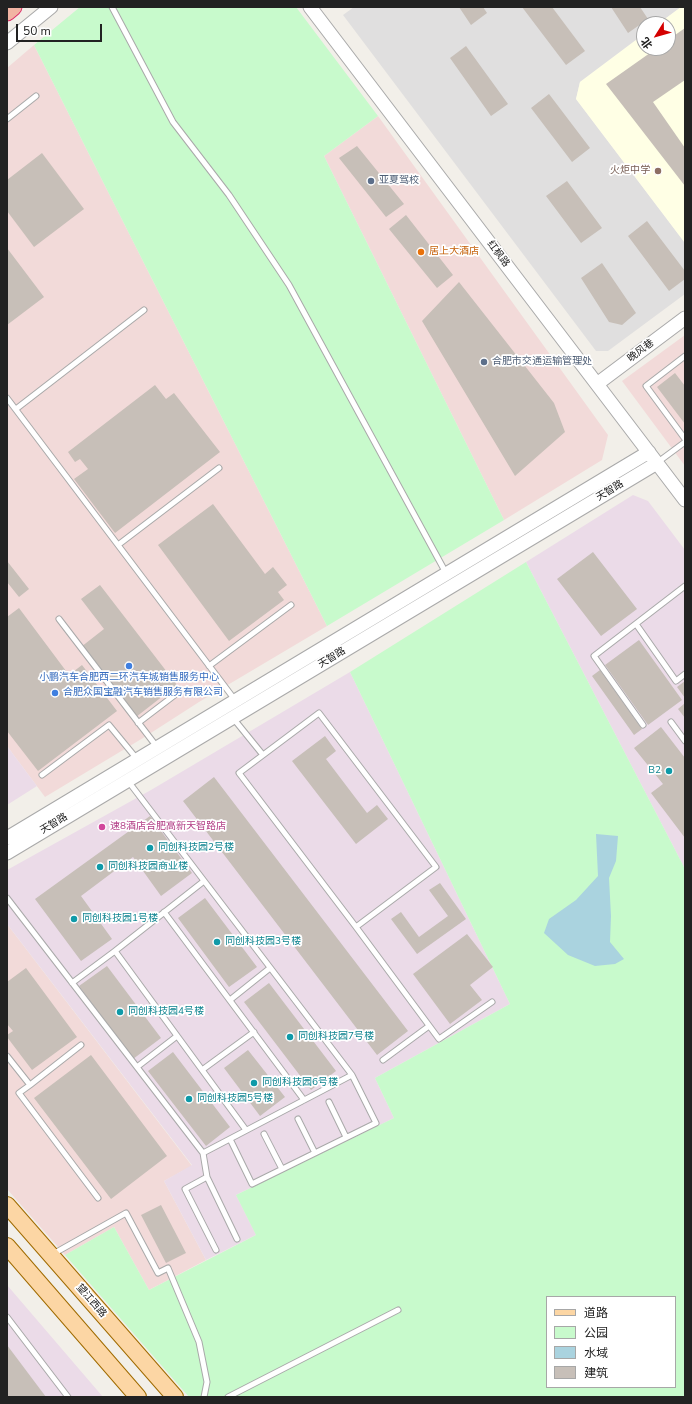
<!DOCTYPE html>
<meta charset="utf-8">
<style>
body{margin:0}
#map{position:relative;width:692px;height:1404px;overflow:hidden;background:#f2efe9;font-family:"Nunito Sans","Noto Sans SC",sans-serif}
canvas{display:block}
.frame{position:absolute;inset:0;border:8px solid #222;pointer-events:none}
.legend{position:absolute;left:546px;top:1296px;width:130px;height:92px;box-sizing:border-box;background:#fff;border:1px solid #a7a7a7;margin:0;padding:5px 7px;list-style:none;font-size:12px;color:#222}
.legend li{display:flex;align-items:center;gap:8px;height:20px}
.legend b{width:20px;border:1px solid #a7a7a7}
.north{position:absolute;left:636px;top:16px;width:40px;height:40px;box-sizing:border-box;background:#fff;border:1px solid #a7a7a7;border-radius:50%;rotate:233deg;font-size:11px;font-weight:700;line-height:16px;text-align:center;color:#222}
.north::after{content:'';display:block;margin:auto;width:14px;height:18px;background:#d40000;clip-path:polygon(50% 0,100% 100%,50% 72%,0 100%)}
.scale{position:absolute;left:16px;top:24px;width:86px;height:18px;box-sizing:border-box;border:2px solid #222;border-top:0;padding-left:5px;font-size:12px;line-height:14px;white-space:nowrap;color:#222;-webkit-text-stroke:3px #fff;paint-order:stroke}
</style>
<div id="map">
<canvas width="692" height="1404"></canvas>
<div class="frame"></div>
<ul class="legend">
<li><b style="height:5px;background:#fcd6a4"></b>道路</li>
<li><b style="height:11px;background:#c8facc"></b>公园</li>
<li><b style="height:11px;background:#aad3df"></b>水域</li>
<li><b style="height:11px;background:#c7bfb8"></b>建筑</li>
</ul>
<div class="north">北</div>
<div class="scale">50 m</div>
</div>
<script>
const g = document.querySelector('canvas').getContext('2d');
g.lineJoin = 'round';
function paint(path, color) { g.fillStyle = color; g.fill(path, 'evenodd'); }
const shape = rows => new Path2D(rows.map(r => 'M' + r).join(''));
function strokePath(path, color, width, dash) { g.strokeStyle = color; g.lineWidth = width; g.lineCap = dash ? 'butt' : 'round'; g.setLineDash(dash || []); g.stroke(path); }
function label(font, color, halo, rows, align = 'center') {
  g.font = font + ' "Nunito Sans","Noto Sans SC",sans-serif'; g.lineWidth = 3.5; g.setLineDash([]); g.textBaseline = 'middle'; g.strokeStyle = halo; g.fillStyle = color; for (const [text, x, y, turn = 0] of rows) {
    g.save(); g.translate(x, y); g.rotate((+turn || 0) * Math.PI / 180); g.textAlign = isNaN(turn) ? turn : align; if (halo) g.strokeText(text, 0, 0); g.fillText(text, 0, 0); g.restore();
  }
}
paint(shape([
 [354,7,681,7,658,24,644,24,644,34,580,82,576,99,685,243,685,294,608,351,596,351,343,15]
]), '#e0dfdf');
paint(shape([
 [34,45,327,626,199,702,143,738,45,797,7,746,7,68],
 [378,116,608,435,602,460,504,520,324,156],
 [685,335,685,466,622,381],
 [7,924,192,1166,164,1181,206,1260,149,1290,114,1227,65,1255,7,1189]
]), '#f2dad9');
paint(shape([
 [633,495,648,501,685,550,685,869,526,562],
 [350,672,510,1004,375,1078,394,1118,236,1195,256,1235,206,1260,164,1181,192,1165,7,924,7,870,151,790],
 [7,746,37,786,7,805],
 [7,1285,103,1397,7,1397]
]), '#ebdbe8');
paint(shape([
 [681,7,685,7,685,243,576,99,580,82,644,34,644,48,668,48,668,24,658,24]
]), '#ffffe5');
paint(shape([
 [80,7,296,7,378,116,324,156,504,520,327,626,34,45],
 [526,562,685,869,685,1397,189,1397,65,1255,114,1227,149,1290,256,1235,236,1195,394,1118,375,1078,510,1004,350,672],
 [547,1297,675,1297,675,1387,547,1387]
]), '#c8facc');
paint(shape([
 [596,834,618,836,616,861,609,878,611,916,610,942,624,959,615,964,595,966,568,955,544,933,549,919,576,900,598,876]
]), '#aad3df');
paint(shape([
 [459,7,483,7,487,13,471,25],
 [522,7,552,7,585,51,566,65],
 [611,7,640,7,648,19,628,33],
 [685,28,685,80,653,102,685,148,685,186,606,84,657,48,668,48,668,40],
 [466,46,508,104,491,116,450,58],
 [549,94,590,148,572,162,531,108],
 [357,146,404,204,386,217,339,158],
 [42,153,84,209,34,247,7,211,7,180],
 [567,181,602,228,581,243,546,196],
 [406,215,453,275,437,288,389,229],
 [647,221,685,271,685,279,669,291,628,236],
 [7,248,44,297,7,325],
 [602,263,636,313,622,325,609,322,581,278],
 [459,282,554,403,565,432,515,476,422,321],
 [675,373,685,386,685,424,657,387],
 [155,385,166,399,174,393,220,452,115,533,74,479,88,469,80,459,75,462,68,452],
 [213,504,265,574,273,567,287,585,278,592,284,600,229,641,158,545],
 [593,552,637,609,601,636,557,579],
 [7,561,29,589,19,597,7,582],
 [100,585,177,685,136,717,81,647,104,629,81,599],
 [19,608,69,675,82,665,117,711,38,771,7,731,7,617],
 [639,640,682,700,648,725,605,665],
 [600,670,642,729,634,735,592,676],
 [685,681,685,698,677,687],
 [685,703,685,718,678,709],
 [661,727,685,758,685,838,651,793,663,784,634,748],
 [325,736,336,751,326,759,367,813,377,805,388,819,356,844,292,761],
 [214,777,408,1031,377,1055,183,801],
 [150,816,192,873,161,896,133,857,81,896,112,939,81,961,35,899],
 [440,883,466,919,417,954,391,919,401,912,419,937,448,916,429,890],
 [205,898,257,967,229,987,178,918],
 [467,934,493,967,470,985,482,1000,450,1024,413,974],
 [107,966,161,1038,133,1059,79,986],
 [26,968,77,1037,32,1070,7,1037,7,1035,13,1031,7,1024,7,982],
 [269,983,336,1071,311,1090,244,1002],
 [248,1050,285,1097,260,1116,224,1068],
 [173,1052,230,1127,206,1146,148,1071],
 [91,1055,167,1156,111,1199,34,1098],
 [161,1205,186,1253,166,1263,141,1215],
 [7,1345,46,1397,7,1397]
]), '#c7bfb8');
const service = shape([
 [112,7,173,122,229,195,289,285,446,573],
 [7,119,36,96],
 [685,356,646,386,685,439],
 [7,398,235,700],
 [16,409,144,310],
 [658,462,685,442],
 [118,545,219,468],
 [59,619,157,747],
 [636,624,676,681,685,674],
 [209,666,291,605],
 [233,718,263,755,319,713,436,867,356,927,239,773,263,755],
 [671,722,685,741],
 [138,723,180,691],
 [643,725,594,656,685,586],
 [42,775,109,725,137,759],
 [204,881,115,951,246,1130],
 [7,898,203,1153,352,1075,128,781],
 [164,912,304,1100],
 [356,927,439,1039,492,1002],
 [72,983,115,951],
 [230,1000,270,968],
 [7,1056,30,1085,19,1093,98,1198],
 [383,1060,429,1026],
 [137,1067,177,1036],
 [202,1070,254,1032],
 [30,1085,81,1045],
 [329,1102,346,1137],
 [298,1119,315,1153],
 [264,1134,282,1169],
 [230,1139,252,1184,376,1123,352,1075],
 [203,1153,207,1177,185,1189,216,1250],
 [207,1177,237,1239],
 [53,1254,126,1213,158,1273,168,1268,199,1342,207,1382,204,1397],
 [7,1317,68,1397],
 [228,1397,398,1310]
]);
const tertiary = shape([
 [310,7,685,500],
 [7,43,51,7],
 [597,384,685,318],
 [7,838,649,452],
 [7,853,657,463]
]);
const primary = shape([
 [7,1205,175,1397],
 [7,1246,138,1397]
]);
const trunk = shape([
 [7,12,13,7]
]);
strokePath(service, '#a9a9a9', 7);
strokePath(tertiary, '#a9a9a9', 15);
strokePath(primary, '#a06b00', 18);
strokePath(trunk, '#dc2a67', 19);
strokePath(service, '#fff', 5);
strokePath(tertiary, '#fff', 13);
strokePath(primary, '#fcd6a4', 16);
strokePath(trunk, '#f2b4a3', 17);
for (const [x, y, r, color] of [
 [658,171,4,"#8d6e63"],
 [371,181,4,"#5c6f8a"],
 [421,252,4,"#e8710a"],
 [484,362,4,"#5c6f8a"],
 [129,666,4,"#3f7fe0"],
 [55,693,4,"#3f7fe0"],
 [669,771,4,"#0f9aa8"],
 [102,827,4,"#d1479c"],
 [150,848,4,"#0f9aa8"],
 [100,867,4,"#0f9aa8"],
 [74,919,4,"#0f9aa8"],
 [217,942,4,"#0f9aa8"],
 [120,1012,4,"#0f9aa8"],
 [290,1037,4,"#0f9aa8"],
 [254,1083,4,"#0f9aa8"],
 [189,1099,4,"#0f9aa8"]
]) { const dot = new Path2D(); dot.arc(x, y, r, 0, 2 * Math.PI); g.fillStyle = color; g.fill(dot); strokePath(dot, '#fff', 1.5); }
label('10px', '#785e54', '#fff', [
 ["火炬中学",650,171]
], 'right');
label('10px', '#4e5e75', '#fff', [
 ["亚夏驾校",379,181],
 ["合肥市交通运输管理处",492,362]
], 'left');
label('10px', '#c56008', '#fff', [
 ["居上大酒店",429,252]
], 'left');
label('10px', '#222', '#fff', [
 ["红枫路",498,254,53],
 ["晚风巷",641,351,-37],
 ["天智路",610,491,-31],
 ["天智路",332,658,-31],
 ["天智路",54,824,-31],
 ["望江西路",91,1301,49]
]);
label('10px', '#366cbe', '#fff', [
 ["小鹏汽车合肥西二环汽车城销售服务中心",129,678],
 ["合肥众国宝融汽车销售服务有限公司",63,693,"left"]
]);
label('10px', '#0d838f', '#fff', [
 ["B2",661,771,"right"],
 ["同创科技园2号楼",158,848],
 ["同创科技园商业楼",108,867],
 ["同创科技园1号楼",82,919],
 ["同创科技园3号楼",225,942],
 ["同创科技园4号楼",128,1012],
 ["同创科技园7号楼",298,1037],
 ["同创科技园6号楼",262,1083],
 ["同创科技园5号楼",197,1099]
], 'left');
label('10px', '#b23c85', '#fff', [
 ["速8酒店合肥高新天智路店",110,827]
], 'left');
</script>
